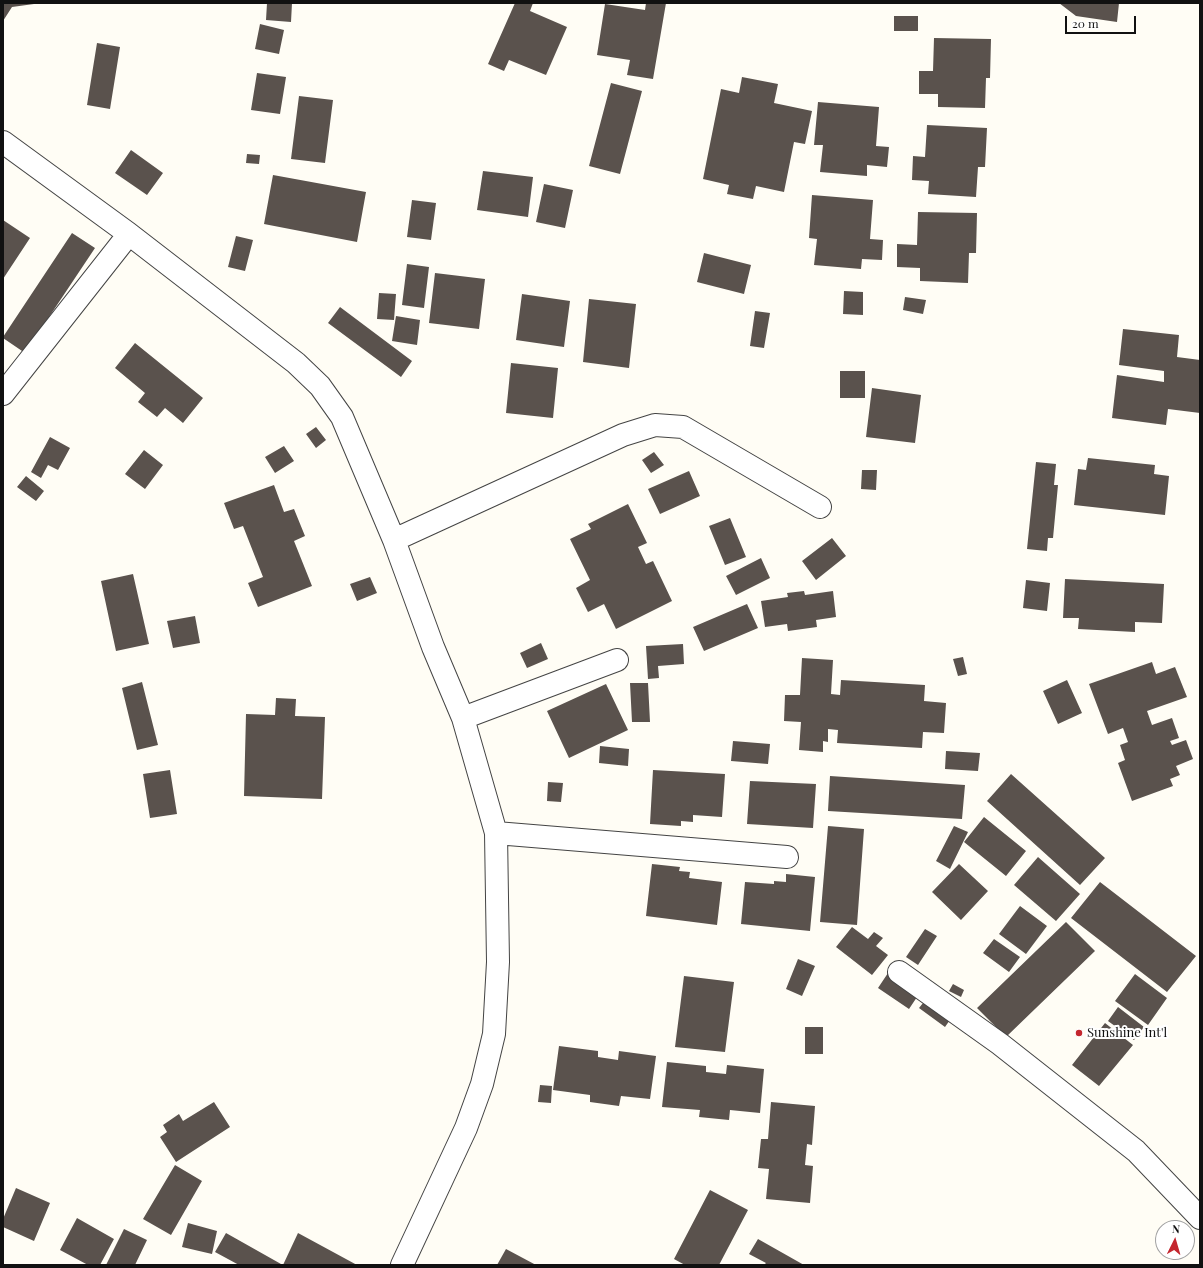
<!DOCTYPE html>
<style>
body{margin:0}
#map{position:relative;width:1203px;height:1268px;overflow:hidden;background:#fffdf5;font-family:"Playfair Display",serif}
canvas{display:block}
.frame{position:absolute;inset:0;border:4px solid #111;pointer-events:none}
.north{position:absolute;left:1155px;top:1220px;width:40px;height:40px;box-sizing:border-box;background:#fff;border:1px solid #a0a0a0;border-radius:50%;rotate:5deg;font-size:11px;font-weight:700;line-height:16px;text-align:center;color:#111}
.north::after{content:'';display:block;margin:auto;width:14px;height:18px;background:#c4262e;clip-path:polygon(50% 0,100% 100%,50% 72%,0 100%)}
.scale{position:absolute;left:1065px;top:16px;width:71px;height:18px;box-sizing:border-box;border:2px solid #111;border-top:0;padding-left:5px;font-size:12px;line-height:14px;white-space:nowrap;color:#111;-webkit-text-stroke:3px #fff;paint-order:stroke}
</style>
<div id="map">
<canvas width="1203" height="1268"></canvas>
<div class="frame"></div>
<div class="north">N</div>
<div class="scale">20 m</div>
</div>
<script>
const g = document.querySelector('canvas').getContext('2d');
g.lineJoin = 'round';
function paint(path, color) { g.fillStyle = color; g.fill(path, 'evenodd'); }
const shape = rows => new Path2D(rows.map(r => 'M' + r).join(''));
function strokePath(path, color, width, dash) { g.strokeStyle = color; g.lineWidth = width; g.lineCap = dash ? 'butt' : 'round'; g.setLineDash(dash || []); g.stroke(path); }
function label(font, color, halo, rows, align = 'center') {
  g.font = font + ' "Playfair Display",serif'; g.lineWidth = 4; g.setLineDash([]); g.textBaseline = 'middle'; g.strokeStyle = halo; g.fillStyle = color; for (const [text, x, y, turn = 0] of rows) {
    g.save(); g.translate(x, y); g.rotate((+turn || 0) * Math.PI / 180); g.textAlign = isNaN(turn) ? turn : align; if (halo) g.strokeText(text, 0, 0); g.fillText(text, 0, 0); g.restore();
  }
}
paint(shape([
 [3,3,34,3,34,4,12,7,3,21],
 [267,3,292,3,291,22,266,20],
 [515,3,533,3,530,11,567,27,546,75,509,60,504,71,488,64],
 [646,3,666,3,653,79,627,75,630,60,597,55,605,4,645,10],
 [1059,3,1119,3,1117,22,1076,16],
 [894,16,918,16,918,31,894,31],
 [260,24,284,30,279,54,255,49],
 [934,38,991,39,990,78,986,78,985,108,938,107,938,94,919,94,919,71,933,71],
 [97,43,120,47,110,109,87,105],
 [257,73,286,77,280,114,251,110],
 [742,77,778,84,774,103,812,111,805,144,794,142,784,192,756,186,753,199,727,194,729,185,703,179,721,89,739,93],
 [611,83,642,91,620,174,589,166],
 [299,96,333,100,325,163,291,159],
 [818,102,879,107,876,146,889,147,887,167,867,165,867,176,820,172,823,145,814,145],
 [927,125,987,128,985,167,978,167,976,197,928,194,929,181,912,180,913,156,925,157],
 [131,150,163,173,147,195,115,173],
 [247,154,260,155,259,164,246,163],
 [483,171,533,177,528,217,477,210],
 [273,175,366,192,357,242,264,224],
 [544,184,573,190,565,228,536,222],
 [812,195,873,200,870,239,883,240,882,260,862,259,861,269,814,265,817,239,809,238],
 [412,200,436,203,431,240,407,237],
 [918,212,977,213,976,253,969,253,968,283,920,281,920,268,897,267,897,244,917,245],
 [3,220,30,238,3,279],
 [72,233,95,248,25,353,3,338,3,337],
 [236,236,253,240,245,271,228,267],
 [704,253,751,265,744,294,697,282],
 [407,264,429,267,424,308,402,305],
 [435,273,485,279,479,329,429,323],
 [844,291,863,292,863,315,843,314],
 [379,293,396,294,394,320,377,319],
 [522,294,570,301,564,347,516,340],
 [905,297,926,300,923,314,903,310],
 [589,299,636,304,629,368,583,362],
 [340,307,412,361,401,377,328,323],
 [755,311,770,313,764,348,750,346],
 [396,316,420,320,417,345,392,341],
 [1123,329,1179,335,1177,357,1200,360,1200,413,1168,409,1166,425,1112,418,1117,375,1164,382,1164,371,1119,365],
 [135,343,203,398,183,423,165,408,157,417,138,402,145,393,115,368],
 [511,363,558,368,553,418,506,413],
 [840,371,865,371,865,398,840,398],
 [872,388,921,395,915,443,866,437],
 [316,427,326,440,316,448,306,434],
 [50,437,70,448,58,470,48,465,41,478,31,472],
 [284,446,294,461,275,473,265,457],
 [144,450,163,465,145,489,125,474],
 [654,452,664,465,651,473,642,460],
 [1088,458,1155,465,1154,474,1169,476,1165,515,1074,505,1078,469,1086,470],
 [1036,462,1056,464,1054,485,1058,485,1053,538,1048,538,1047,551,1027,549],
 [862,470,877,470,876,490,861,489],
 [689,471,700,496,660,514,648,489],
 [26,476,44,491,36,501,17,487],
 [274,485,284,512,294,509,305,536,294,541,312,586,258,607,248,583,263,577,243,526,234,529,224,503],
 [628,504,647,543,638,547,646,564,653,561,672,601,616,629,604,604,588,612,576,588,590,580,570,539,591,529,588,524],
 [730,518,746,557,725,565,709,526],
 [832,538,846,556,816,580,802,561],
 [761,558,770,578,736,595,726,576],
 [133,574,149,644,116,651,101,581],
 [370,577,377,593,357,601,350,584],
 [1065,579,1164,584,1162,623,1135,622,1135,632,1078,629,1079,618,1063,618],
 [1026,580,1050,583,1047,611,1023,608],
 [804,591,805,595,833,591,836,617,816,620,817,627,788,631,787,624,765,627,761,601,788,597,787,593],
 [747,604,758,628,704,651,693,627],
 [195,616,200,643,173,648,167,621],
 [541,643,548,659,527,668,520,653],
 [683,644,684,664,658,666,659,678,648,679,646,646],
 [963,657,967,674,958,676,953,659],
 [802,658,833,660,831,694,840,695,841,680,925,685,924,701,946,703,944,733,923,732,922,748,837,743,838,730,828,729,828,742,823,741,823,752,799,750,801,722,784,721,785,695,800,695],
 [1152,662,1156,674,1175,667,1187,697,1147,711,1152,725,1172,718,1179,738,1170,741,1172,745,1186,740,1193,759,1176,766,1180,775,1170,779,1173,786,1132,801,1118,763,1125,760,1120,745,1128,742,1123,728,1108,734,1089,684],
 [1067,680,1082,713,1058,724,1043,691],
 [142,682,158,745,137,750,122,688],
 [630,683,648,683,650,722,632,722],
 [606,684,628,730,569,758,547,711],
 [276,698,296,699,295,716,325,717,322,799,244,796,246,714,275,715],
 [733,741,770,744,768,764,731,761],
 [600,746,629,749,628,766,599,763],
 [946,751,980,753,978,771,945,769],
 [170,770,177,814,150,818,143,774],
 [653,770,725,774,722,817,693,815,693,822,681,821,681,826,650,824],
 [1011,774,1105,858,1080,885,987,801],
 [830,776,965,785,962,819,828,811],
 [750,781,816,784,813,828,747,824],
 [548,782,563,783,561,802,547,801],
 [984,817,1026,851,1006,876,964,842],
 [828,826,864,829,857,925,820,922],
 [954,826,968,832,950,869,936,861],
 [1038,857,1080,894,1056,921,1014,885],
 [652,864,680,867,679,871,690,872,689,878,722,882,717,925,646,916],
 [959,864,988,891,961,920,932,892],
 [786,874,815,877,810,931,741,924,745,882,774,884,774,881,786,882],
 [1100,882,1196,956,1167,992,1071,918],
 [1020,906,1047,926,1026,954,999,934],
 [1066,922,1095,951,1006,1037,977,1008],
 [852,927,868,939,874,932,883,938,876,946,888,955,872,975,836,947],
 [925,929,937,936,918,965,906,957],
 [994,939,1020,957,1009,972,983,953],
 [798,959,815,966,802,996,786,989],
 [888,973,919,994,909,1009,878,988],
 [1135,974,1167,998,1148,1025,1115,1001],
 [684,976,734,982,725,1052,675,1047],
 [953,984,964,990,961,997,949,991],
 [927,998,952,1017,945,1027,919,1008],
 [1118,1007,1144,1027,1134,1040,1108,1021],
 [1105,1023,1133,1045,1099,1086,1072,1065],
 [805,1027,823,1027,823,1054,805,1054],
 [559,1046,598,1051,598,1057,618,1060,619,1051,656,1056,650,1099,621,1096,619,1106,590,1102,590,1095,553,1090],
 [667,1062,706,1066,706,1072,726,1074,727,1065,764,1069,760,1113,730,1110,729,1120,699,1117,700,1110,662,1107],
 [540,1085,552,1086,551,1103,538,1102],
 [214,1102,230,1127,176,1162,160,1137,167,1132,163,1125,179,1114,183,1121],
 [771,1102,815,1106,812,1145,807,1144,805,1165,813,1166,810,1203,766,1199,769,1169,758,1168,761,1139,768,1139],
 [175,1165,202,1181,171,1235,143,1219],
 [16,1188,50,1203,34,1241,3,1227,3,1219],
 [710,1190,748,1210,719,1265,685,1265,674,1259],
 [77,1218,114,1239,100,1265,88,1265,60,1250],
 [188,1223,217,1231,212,1254,182,1247],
 [124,1229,147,1240,135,1265,106,1265],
 [226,1233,281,1264,280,1265,239,1265,215,1252],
 [298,1233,357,1265,283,1265],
 [758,1239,804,1265,764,1265,766,1263,749,1254],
 [506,1249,536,1265,497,1265]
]), '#5a524d');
const minor = shape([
 [3,142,129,234,296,363,320,386,342,417,394,540,433,647,463,718,496,833,498,962,494,1034,482,1084,466,1128,402,1265],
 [3,394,129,234],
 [394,540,623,435,655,425,683,427,820,507],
 [463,718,617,660],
 [496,833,787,857],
 [899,972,1000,1044,1136,1151,1200,1218]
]);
strokePath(minor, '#444', 24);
strokePath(minor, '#fff', 22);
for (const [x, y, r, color] of [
 [1079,1033,4,"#c4262e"]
]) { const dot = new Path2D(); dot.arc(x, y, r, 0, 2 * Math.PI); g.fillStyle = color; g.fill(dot); strokePath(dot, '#fff', 1.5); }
label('13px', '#111', '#fff', [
 ["Sunshine Int'l",1087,1033]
], 'left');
</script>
